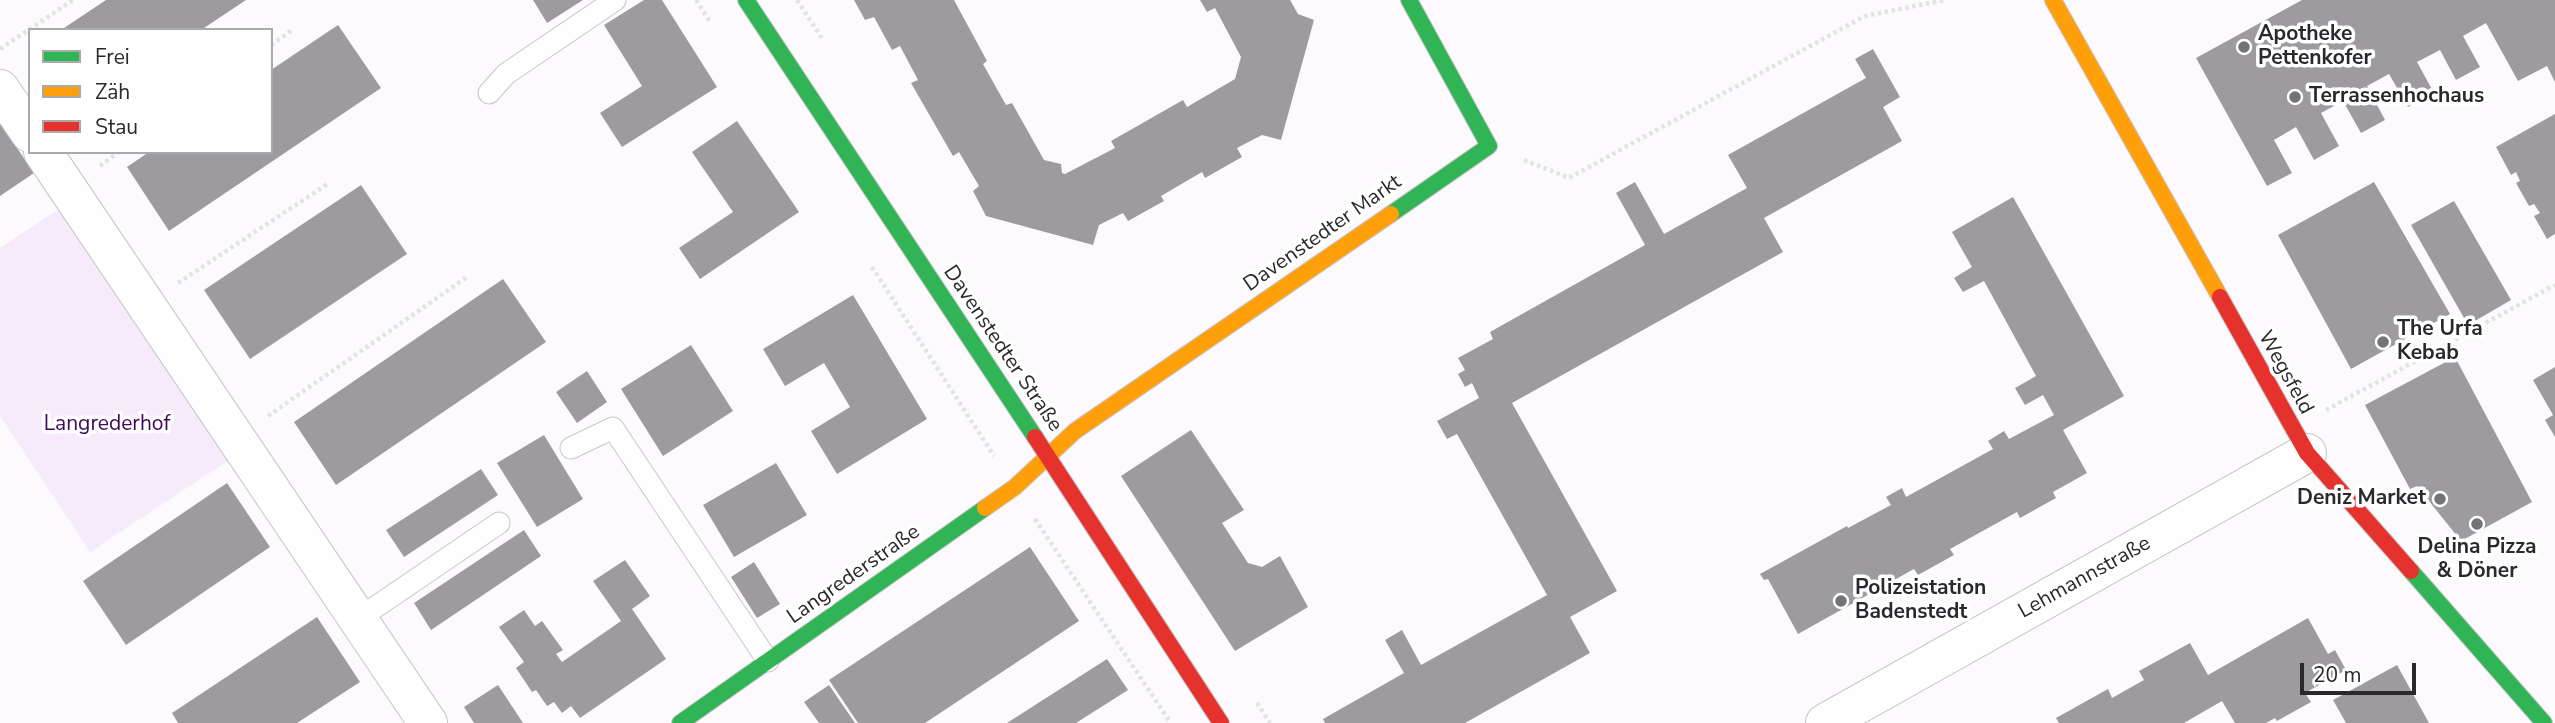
<!DOCTYPE html>
<meta charset="utf-8">
<style>
body{margin:0}
#map{position:relative;width:2555px;height:723px;overflow:hidden;background:#fcfafd;font-family:"Nunito Sans",sans-serif}
canvas{display:block}
.legend{position:absolute;left:28px;top:28px;width:245px;height:126px;box-sizing:border-box;background:#fff;border:2px solid #aaa9ab;margin:0;padding:9px 12px;list-style:none;font-size:21px;color:#2b282d}
.legend li{display:flex;align-items:center;gap:14px;height:35px}
.legend b{width:35px;border:2px solid #aaa9ab}
.scale{position:absolute;left:2300px;top:663px;width:116px;height:32px;box-sizing:border-box;border:4px solid #2b282d;border-top:0;padding-left:9px;font-size:21px;line-height:24px;white-space:nowrap;color:#2b282d;-webkit-text-stroke:5px #fff;paint-order:stroke}
</style>
<div id="map">
<canvas width="2555" height="723"></canvas>
<ul class="legend">
<li><b style="height:9px;background:#30b455"></b>Frei</li>
<li><b style="height:9px;background:#ff9f0a"></b>Zäh</li>
<li><b style="height:9px;background:#e5322d"></b>Stau</li>
</ul>
<div class="scale">20 m</div>
</div>
<script>
const g = document.querySelector('canvas').getContext('2d');
g.lineJoin = 'round';
function paint(path, color) { g.fillStyle = color; g.fill(path, 'evenodd'); }
const shape = rows => new Path2D(rows.map(r => 'M' + r).join(''));
function strokePath(path, color, width, dash) { g.strokeStyle = color; g.lineWidth = width; g.lineCap = dash ? 'butt' : 'round'; g.setLineDash(dash || []); g.stroke(path); }
function label(font, color, halo, rows, align = 'center') {
  g.font = font + ' "Nunito Sans",sans-serif'; g.lineWidth = 7; g.setLineDash([]); g.textBaseline = 'middle'; g.strokeStyle = halo; g.fillStyle = color; for (const [text, x, y, turn = 0] of rows) {
    g.save(); g.translate(x, y); g.rotate((+turn || 0) * Math.PI / 180); g.textAlign = isNaN(turn) ? turn : align; if (halo) g.strokeText(text, 0, 0); g.fillText(text, 0, 0); g.restore();
  }
}
paint(shape([
 [62,207,229,460,90,552,0,416,0,248]
]), '#f5ebfb');
paint(shape([
 [106,0,246,0,201,30,61,30],
 [533,0,583,0,547,23],
 [644,0,662,0,717,87,622,147,600,113,642,86,604,25],
 [854,0,954,0,987,61,983,64,1006,105,1012,103,1044,160,1061,164,1062,173,1065,174,1115,148,1111,141,1183,100,1187,107,1235,79,1241,57,1215,8,1207,12,1200,0,1290,0,1298,14,1314,20,1281,140,1262,135,1237,148,1242,157,1205,178,1202,172,1161,196,1164,201,1128,221,1123,213,1099,225,1093,245,986,216,973,191,979,186,959,152,953,156,911,83,918,80,900,46,892,50,874,17,865,20],
 [2302,0,2555,0,2555,82,2547,66,2518,81,2486,23,2463,36,2480,67,2456,80,2440,50,2417,62,2434,93,2408,107,2389,74,2367,86,2385,120,2361,133,2343,101,2321,113,2339,146,2314,160,2296,127,2274,140,2292,173,2267,186,2196,58],
 [338,25,381,88,169,231,127,167,149,152,271,152,271,70],
 [1873,49,1900,97,1883,107,1902,141,1764,218,1783,252,1512,403,1617,591,1570,617,1590,653,1465,723,1325,723,1323,719,1404,673,1385,640,1402,630,1421,665,1547,595,1457,434,1447,439,1437,421,1479,398,1472,383,1465,387,1458,374,1465,370,1458,358,1493,339,1490,332,1645,245,1616,193,1635,182,1664,234,1747,188,1728,155,1866,78,1855,59],
 [2555,114,2555,234,2547,239,2534,216,2540,213,2534,204,2529,206,2516,183,2520,181,2516,172,2511,175,2496,147],
 [737,121,799,212,700,279,679,248,733,212,692,152],
 [0,123,34,173,0,196],
 [2374,182,2450,314,2351,369,2278,235],
 [361,185,407,254,250,359,204,290],
 [2013,197,2124,396,2063,430,2087,473,2053,492,2056,498,2020,518,2017,512,1950,549,1954,555,1918,575,1914,569,1798,634,1768,579,1764,580,1760,574,1847,526,1848,528,1891,505,1886,497,1902,488,1906,497,1993,449,1988,441,2004,431,2009,439,2054,415,2043,395,2025,405,2015,388,2036,376,1984,281,1963,292,1954,278,1972,267,1952,232],
 [2454,201,2511,300,2468,325,2411,225],
 [503,279,546,342,336,485,294,422],
 [853,295,927,419,837,474,811,431,850,407,824,363,785,386,763,349],
 [691,345,733,411,663,456,621,389],
 [2455,357,2532,502,2461,541,2417,486,2410,489,2365,405],
 [2555,367,2555,437,2545,420,2553,415,2533,380],
 [587,371,607,402,577,423,556,392],
 [1191,430,1244,510,1222,523,1248,563,1262,567,1280,556,1308,607,1235,651,1121,476],
 [544,435,583,499,537,527,497,463],
 [776,463,807,515,734,557,703,505],
 [481,469,498,495,404,557,386,530],
 [227,483,270,547,126,645,83,581],
 [524,530,541,556,431,630,414,603],
 [1030,547,1079,621,925,723,858,723,829,680],
 [625,560,650,596,632,609,666,659,580,718,571,706,562,713,554,702,547,706,536,690,532,692,516,668,524,662,499,627,524,610,535,626,542,621,563,650,556,654,562,662,621,621,593,581],
 [754,562,780,604,757,618,731,577],
 [317,617,360,682,297,723,178,723,172,713],
 [2308,618,2328,654,2335,650,2346,670,2305,693,2311,702,2277,721,2275,718,2266,723,2235,723,2222,701,2184,723,2059,723,2056,718,2108,689,2112,698,2144,680,2139,671,2190,643,2208,675],
 [1107,659,1128,690,1076,723,1007,723],
 [2397,665,2429,723,2346,723,2333,700],
 [498,685,523,723,474,723,464,707],
 [829,685,855,723,819,723,804,702]
]), '#9d9b9f');
const lane = shape([
 [489,93,506,74,615,0],
 [571,448,613,428,768,661],
 [358,619,499,523]
]);
const street = shape([
 [0,89,30,133],
 [43,152,428,723],
 [1825,723,2307,453]
]);
const fast = shape([
 [746,0,1035,437],
 [1391,214,1489,146,1409,0],
 [2411,571,2544,723],
 [680,723,985,508]
]);
const slow = shape([
 [2053,0,2220,297],
 [985,508,1015,487,1075,431,1391,214]
]);
const jam = shape([
 [2220,297,2307,453,2411,571],
 [1035,437,1221,723]
]);
strokePath(lane, '#c9c6ca', 23);
strokePath(street, '#c9c6ca', 40);
strokePath(fast, '#c9c6ca', 18);
strokePath(slow, '#c9c6ca', 18);
strokePath(jam, '#c9c6ca', 18);
strokePath(shape([
 [696,0,711,23],
 [797,0,823,40],
 [271,45,292,30],
 [0,49,73,0],
 [1524,160,1569,178,1865,16,1945,0],
 [100,166,119,152],
 [872,267,994,456],
 [178,283,329,183],
 [2326,410,2555,285],
 [268,416,467,277],
 [1035,519,1170,722],
 [1257,703,1270,723]
]), '#e3e3e4', 4.5, [3.5, 3.5]);
strokePath(lane, '#fffeff', 21);
strokePath(street, '#fffeff', 38);
strokePath(fast, '#30b455', 16);
strokePath(slow, '#ff9f0a', 16);
strokePath(jam, '#e5322d', 16);
for (const [x, y, r, color] of [
 [2244,47,7,"#747276"],
 [2295,97,7,"#747276"],
 [2383,342,7,"#747276"],
 [2440,499,7,"#747276"],
 [2477,524,7,"#747276"],
 [1841,601,7,"#747276"]
]) { const dot = new Path2D(); dot.arc(x, y, r, 0, 2 * Math.PI); g.fillStyle = color; g.fill(dot); strokePath(dot, '#fff', 2.5); }
label('bold 21px', '#2b282d', '#fff', [
 ["Apotheke",2258,35],
 ["Pettenkofer",2258,59],
 ["Terrassenhochaus",2309,97],
 ["The Urfa",2397,330],
 ["Kebab",2397,354],
 ["Deniz Market",2426,499,"right"],
 ["Delina Pizza",2477,548,"center"],
 ["& Döner",2477,572,"center"],
 ["Polizeistation",1855,589],
 ["Badenstedt",1855,613]
], 'left');
label('21px', '#2b282d', '#fff', [
 ["Davenstedter Markt",1323,234,-35],
 ["Davenstedter Straße",1002,349,56],
 ["Wegsfeld",2285,373,61],
 ["Langrederstraße",854,575,-35],
 ["Lehmannstraße",2085,578,-29]
]);
label('21px', '#3f0957', '#fff', [
 ["Langrederhof",107,425]
]);
</script>
